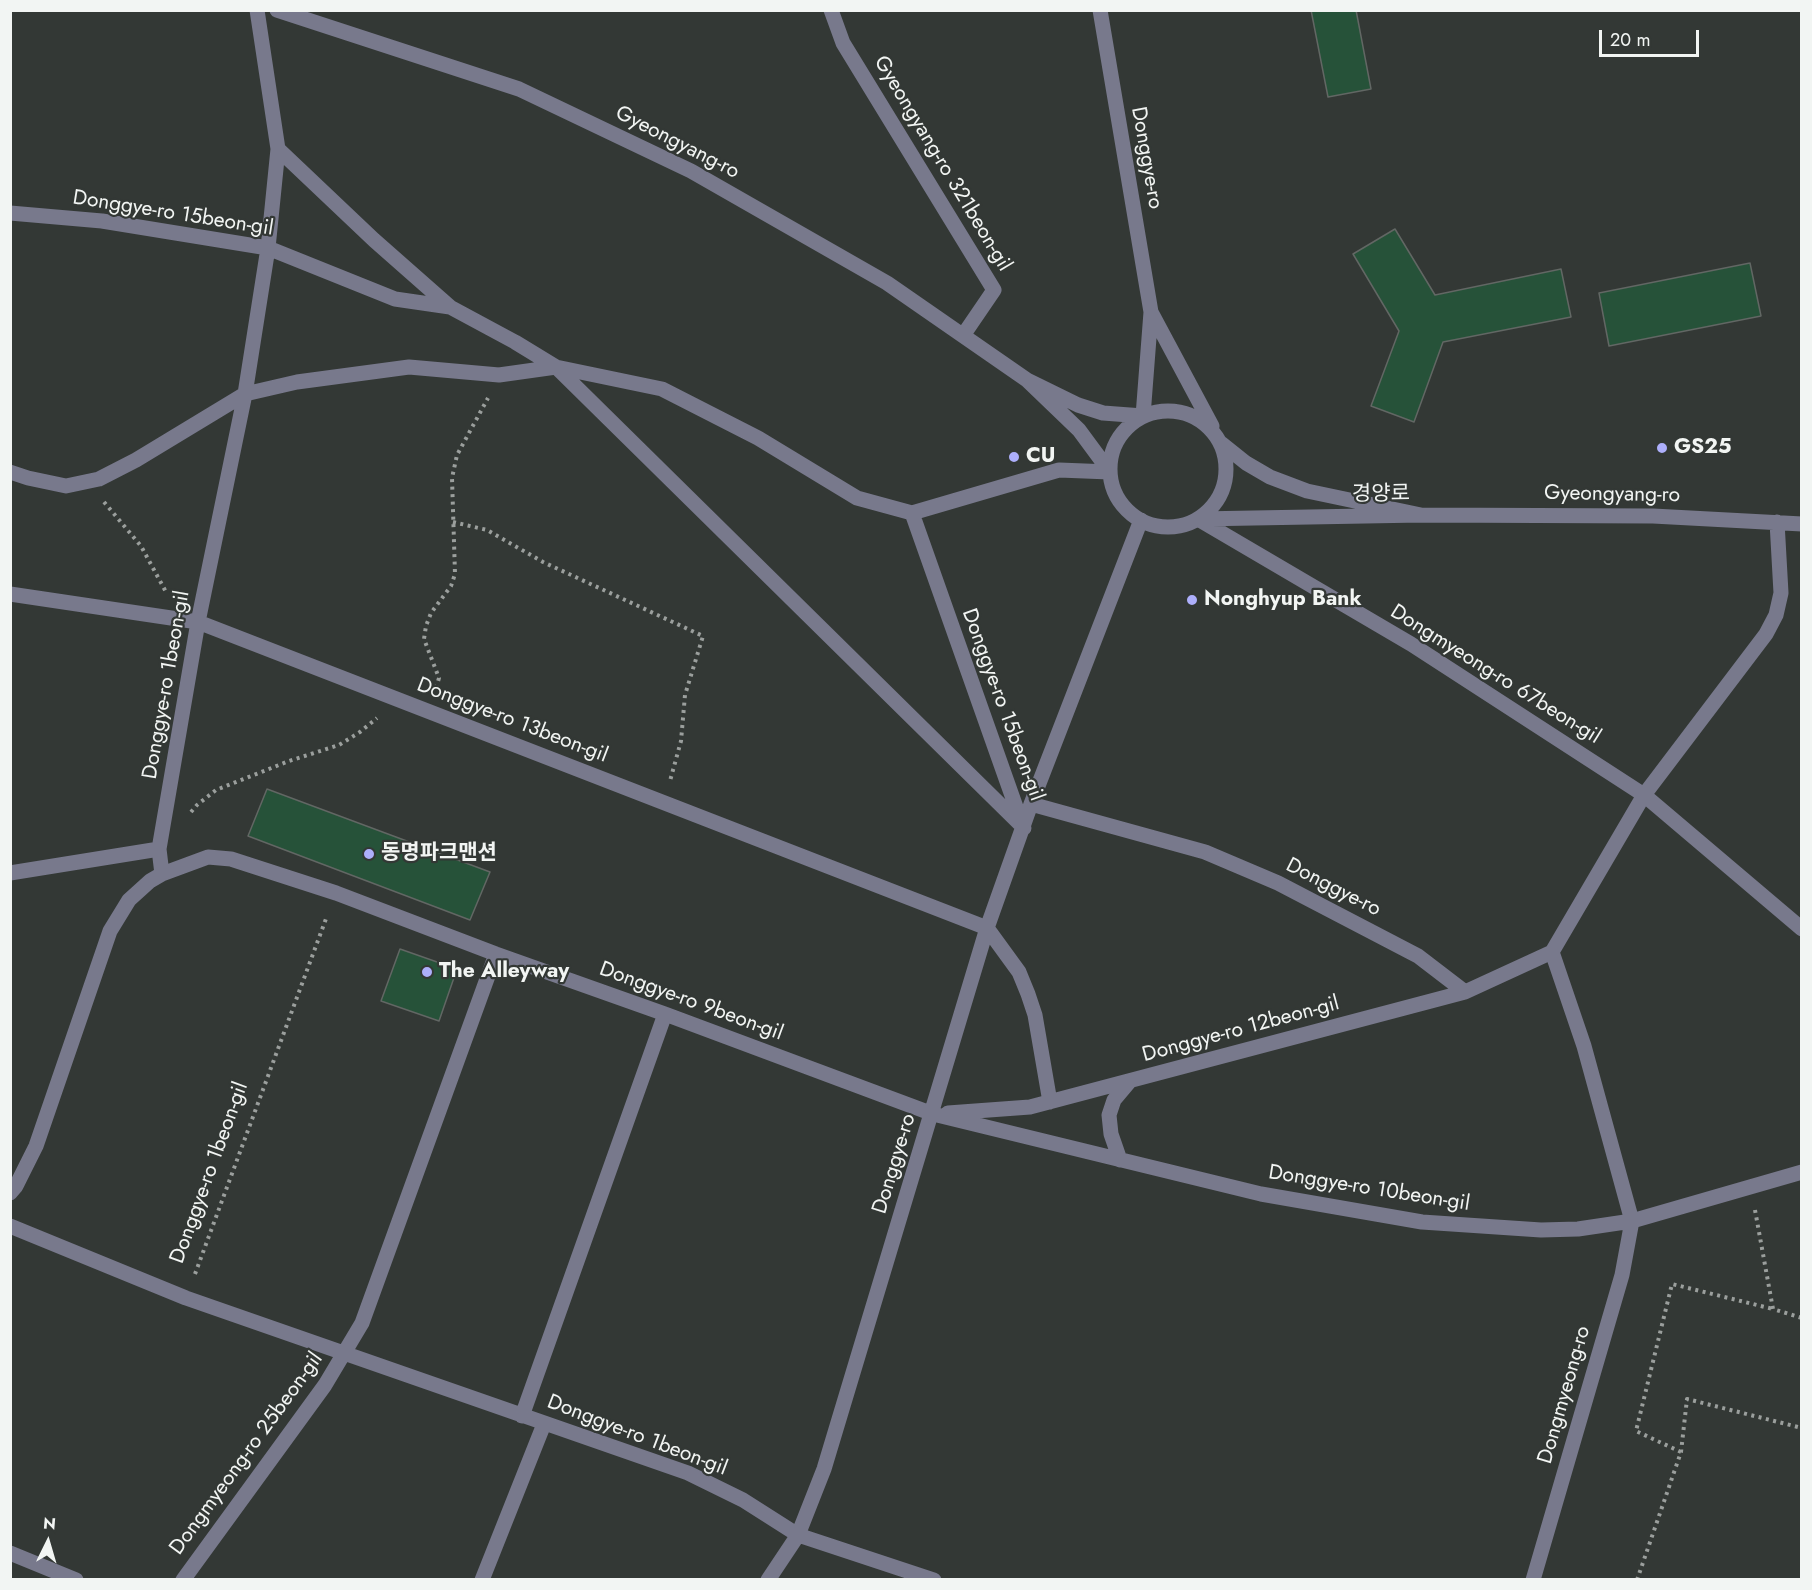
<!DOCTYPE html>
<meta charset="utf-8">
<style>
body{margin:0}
#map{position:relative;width:1812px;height:1590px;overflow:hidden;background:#333835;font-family:Jost,sans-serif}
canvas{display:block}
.frame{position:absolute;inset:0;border:12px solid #f2f5f3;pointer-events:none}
.north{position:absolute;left:18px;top:1512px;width:60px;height:60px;-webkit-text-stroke:4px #333835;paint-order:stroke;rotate:5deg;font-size:16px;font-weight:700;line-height:24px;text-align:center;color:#f2f5f3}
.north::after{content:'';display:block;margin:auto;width:21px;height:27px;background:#f2f5f3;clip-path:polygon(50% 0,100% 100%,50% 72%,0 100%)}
.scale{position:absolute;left:1599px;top:30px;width:100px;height:27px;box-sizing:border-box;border:3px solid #f2f5f3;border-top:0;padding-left:8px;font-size:18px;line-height:21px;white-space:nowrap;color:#f2f5f3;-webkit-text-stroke:4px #333835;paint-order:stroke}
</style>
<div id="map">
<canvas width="1812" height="1590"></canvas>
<div class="frame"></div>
<div class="north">N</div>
<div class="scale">20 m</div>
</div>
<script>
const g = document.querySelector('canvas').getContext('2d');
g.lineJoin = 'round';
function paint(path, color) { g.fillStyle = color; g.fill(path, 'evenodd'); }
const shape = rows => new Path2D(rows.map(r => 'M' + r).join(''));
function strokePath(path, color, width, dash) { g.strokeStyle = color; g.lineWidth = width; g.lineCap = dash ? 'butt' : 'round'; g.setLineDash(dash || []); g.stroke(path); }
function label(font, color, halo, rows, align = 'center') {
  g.font = font + ' Jost,"Noto Sans KR",sans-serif'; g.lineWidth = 4.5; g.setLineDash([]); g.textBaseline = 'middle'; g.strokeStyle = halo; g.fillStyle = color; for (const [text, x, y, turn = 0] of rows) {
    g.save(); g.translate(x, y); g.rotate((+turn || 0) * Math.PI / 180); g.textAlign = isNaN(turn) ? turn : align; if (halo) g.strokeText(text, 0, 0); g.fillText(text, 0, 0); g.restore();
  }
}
const building = shape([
 [1311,10,1356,10,1371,89,1328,97,1311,10],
 [1395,229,1435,295,1561,269,1571,317,1443,342,1414,422,1371,406,1399,331,1353,254,1395,229],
 [1750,263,1761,316,1609,346,1599,293,1750,263],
 [267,789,490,872,470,920,248,836,267,789],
 [400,949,457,969,439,1021,381,1001,400,949]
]);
paint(building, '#265239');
strokePath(building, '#626764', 1.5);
strokePath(shape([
 [104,502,141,546,166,592],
 [453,522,487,530,543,562,703,636,685,695,681,741,670,781],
 [436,688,439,678,424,639,426,626,431,613,451,586,455,574,452,478,457,455,488,398],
 [191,812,197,805,216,790,289,761,339,745,360,732,377,718],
 [1755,1210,1773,1309,1802,1318],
 [195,1274,327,916],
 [1681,1452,1636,1431,1672,1284,1773,1309],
 [1637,1580,1681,1452,1687,1399,1802,1428]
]), '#9b9f9d', 4, [3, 4.5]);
strokePath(shape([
 [257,10,278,149,374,240,450,307],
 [277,10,519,89,691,171,887,283,1027,380],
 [831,10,843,43,994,290,964,334],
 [1100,10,1151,312,1143,416,1103,413,1078,405,1027,380,1079,430,1110,472],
 [10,213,102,221,268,248,395,299,450,307,515,342,556,367,1024,828],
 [1151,312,1212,426],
 '1110 469a58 58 0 1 1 116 0a58 58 0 1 1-116 0Z',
 [10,472,28,478,66,486,99,479,136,460,245,394,297,382,409,367,499,375,556,367,662,389,758,438,857,498,912,513],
 [912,513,1022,824],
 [912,513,1059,470,1110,472],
 [1421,515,1653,516,1802,524],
 [1198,519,1411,644,1644,795,1802,929],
 [1198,519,1421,515,1307,491,1270,477,1246,463,1221,443],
 [10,594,198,622,987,928,1019,972,1028,994,1035,1015,1050,1102],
 [1031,804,1205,852,1278,883,1418,956,1465,992],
 [10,873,159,849],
 [162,874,208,857,231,859,336,893,496,954,665,1014,933,1114,1261,1194,1422,1222,1541,1230,1578,1229,1632,1221,1802,1172],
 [948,1113,1030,1107,1465,992,1552,952,1644,795,1766,634,1776,615,1781,593,1777,522],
 [1120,1160,1111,1134,1109,1115,1114,1100,1130,1081],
 [10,1193,16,1186,36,1146,110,931,129,900,150,881,162,874,159,849,198,622,245,394,268,248,278,149],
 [10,1226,186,1298,688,1473,743,1500,798,1535,934,1580],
 [522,1416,665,1014],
 [10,1553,76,1580],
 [183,1580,325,1385,362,1323,496,954],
 [482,1580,544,1424],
 [768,1580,798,1535,824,1469,987,928,1031,804,1141,520],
 [1533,1580,1622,1275,1632,1221,1584,1046,1552,952]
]), '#78798c', 15);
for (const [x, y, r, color] of [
 [1662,448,6,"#adaffb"],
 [1014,457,6,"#adaffb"],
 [1192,600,6,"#adaffb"],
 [369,854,6,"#adaffb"],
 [427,972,6,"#adaffb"]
]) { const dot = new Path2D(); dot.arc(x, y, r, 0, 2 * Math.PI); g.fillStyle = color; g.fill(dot); strokePath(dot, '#333835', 2); }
label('21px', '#f2f5f3', '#333835', [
 ["Gyeongyang-ro",677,143,27],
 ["Donggye-ro",1146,158,80],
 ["Gyeongyang-ro 321beon-gil",942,164,59],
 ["Donggye-ro 15beon-gil",173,214,9],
 ["경양로",1381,495,-1],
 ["Gyeongyang-ro",1612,495,1],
 ["Dongmyeong-ro 67beon-gil",1495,675,32],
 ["Donggye-ro 1beon-gil",167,685,-80],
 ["Donggye-ro 15beon-gil",1002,705,70],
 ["Donggye-ro 13beon-gil",512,721,21],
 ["Donggye-ro",1333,888,27],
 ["Donggye-ro 9beon-gil",691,1002,20],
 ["Donggye-ro 12beon-gil",1241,1030,-15],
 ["Donggye-ro",895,1164,-73],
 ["Donggye-ro 1beon-gil",210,1173,-70],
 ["Donggye-ro 10beon-gil",1369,1189,9],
 ["Dongmyeong-ro",1565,1395,-74],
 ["Donggye-ro 1beon-gil",637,1436,21],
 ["Dongmyeong-ro 25beon-gil",247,1454,-54]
]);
label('bold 21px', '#f2f5f3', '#333835', [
 ["GS25",1674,448],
 ["CU",1026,457],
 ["Nonghyup Bank",1204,600],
 ["동명파크맨션",381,854],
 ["The Alleyway",439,972]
], 'left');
</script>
